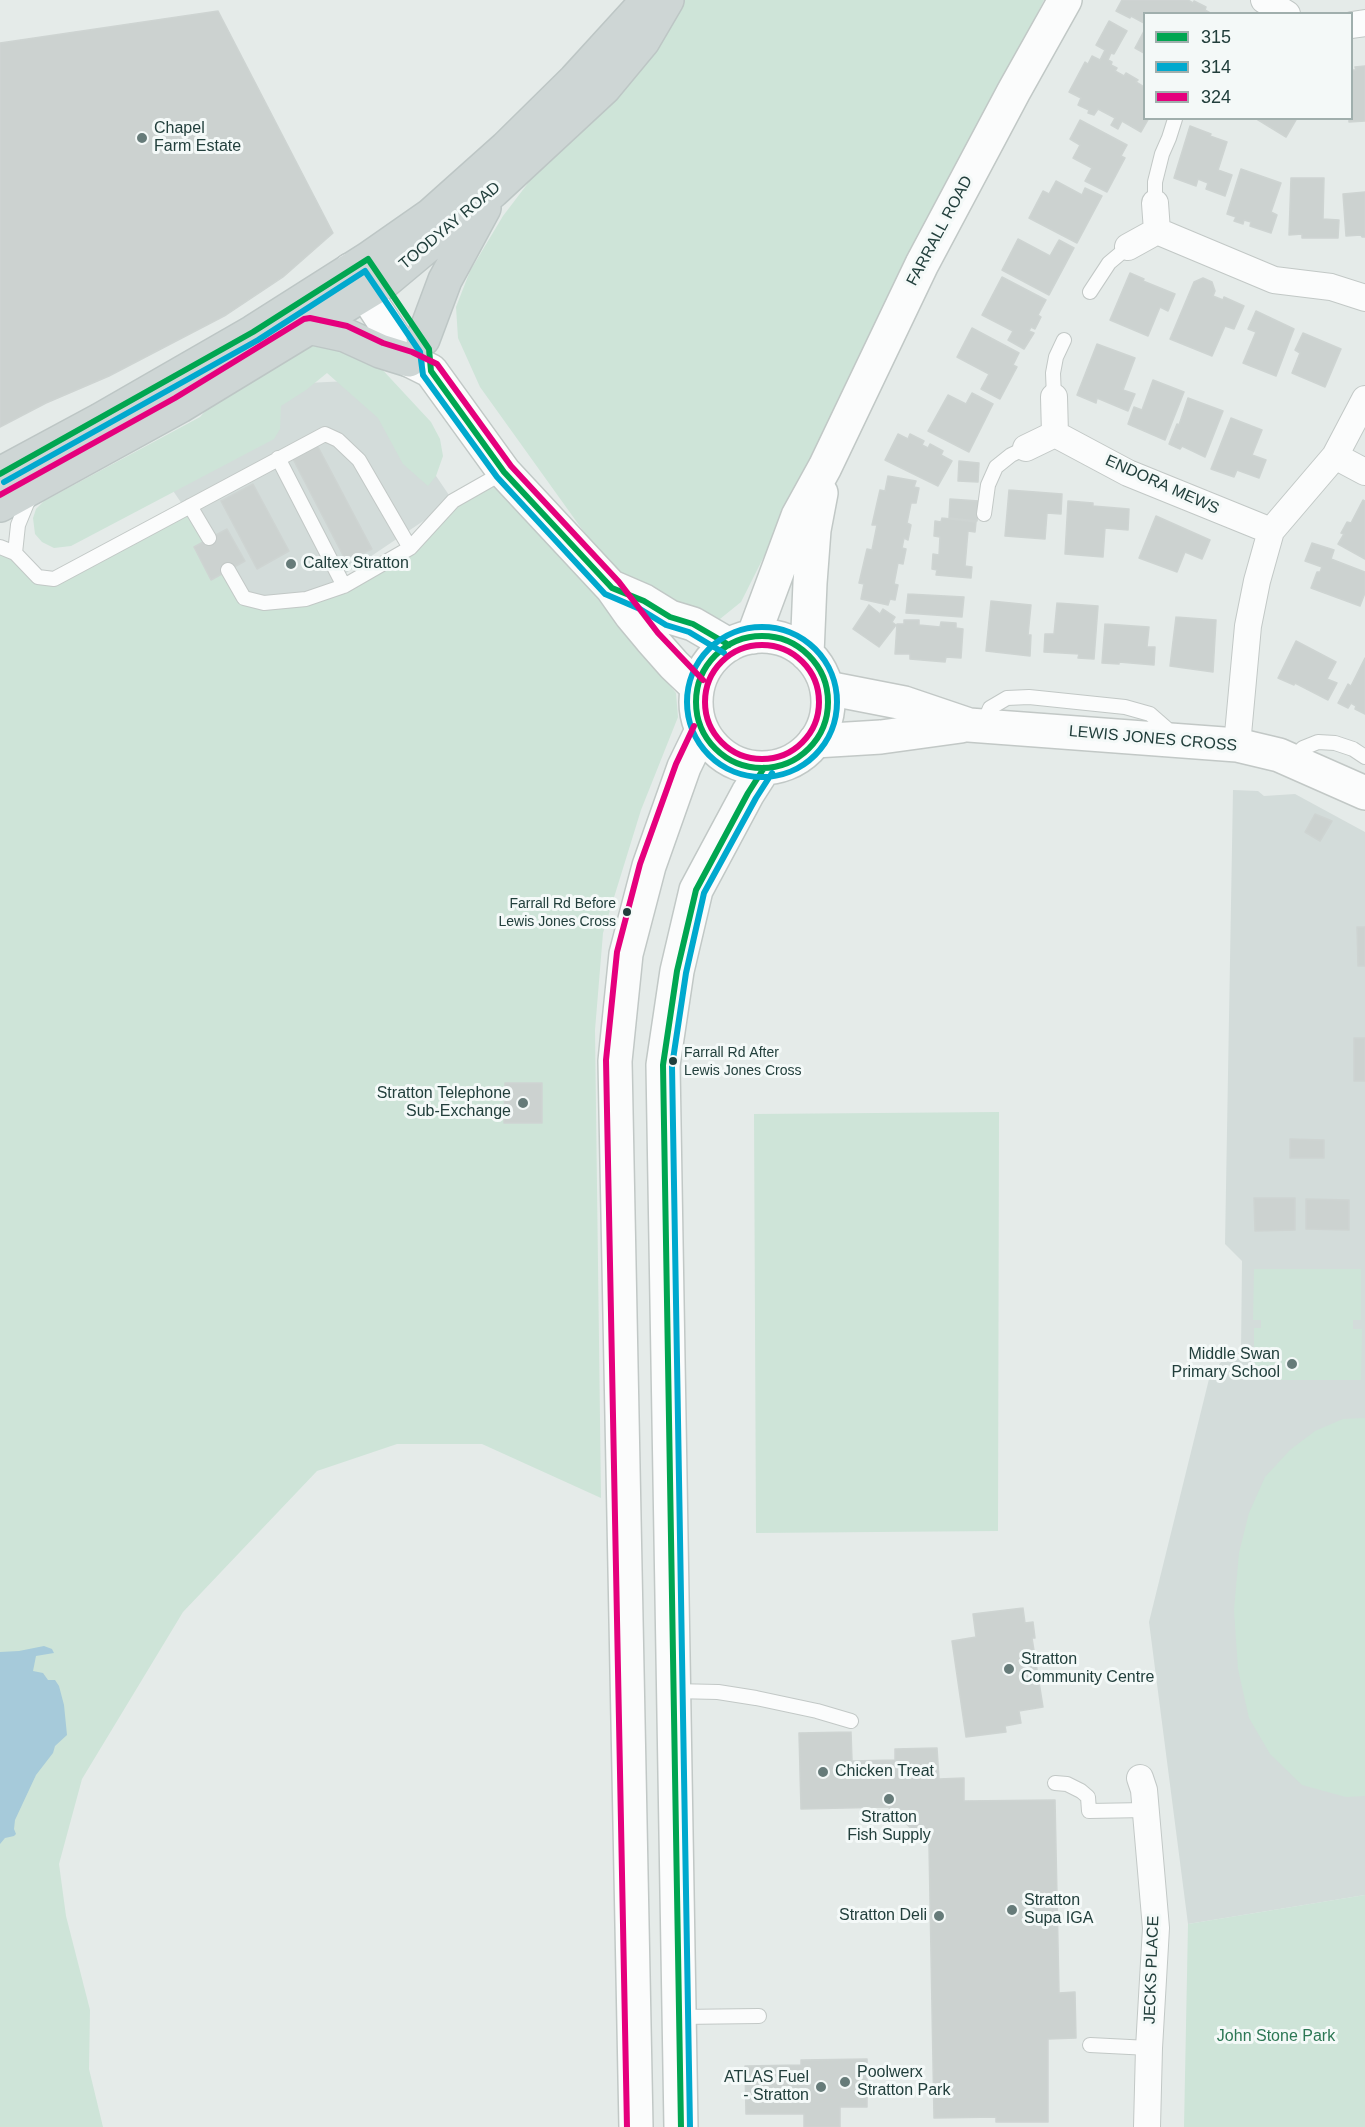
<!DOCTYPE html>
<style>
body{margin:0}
#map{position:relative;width:1365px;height:2127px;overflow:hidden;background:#e5ebe9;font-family:Helvetica,sans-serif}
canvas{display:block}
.legend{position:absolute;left:1143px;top:12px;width:210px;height:108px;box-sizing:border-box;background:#f4f9f8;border:2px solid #a0afad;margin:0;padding:8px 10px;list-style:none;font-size:18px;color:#223f3c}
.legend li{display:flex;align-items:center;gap:12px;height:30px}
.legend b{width:30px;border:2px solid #a0afad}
</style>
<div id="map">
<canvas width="1365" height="2127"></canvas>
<ul class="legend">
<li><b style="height:8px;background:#00a651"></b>315</li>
<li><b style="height:8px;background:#00a9ce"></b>314</li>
<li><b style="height:8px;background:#e5007d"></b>324</li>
</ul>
</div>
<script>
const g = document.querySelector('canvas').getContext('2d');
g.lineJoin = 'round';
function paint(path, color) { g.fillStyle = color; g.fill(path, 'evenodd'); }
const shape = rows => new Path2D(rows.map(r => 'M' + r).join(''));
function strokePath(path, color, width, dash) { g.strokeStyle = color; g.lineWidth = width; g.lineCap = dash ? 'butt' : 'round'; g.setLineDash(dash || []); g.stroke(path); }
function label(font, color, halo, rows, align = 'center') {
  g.font = font + ' Helvetica,sans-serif'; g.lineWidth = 6; g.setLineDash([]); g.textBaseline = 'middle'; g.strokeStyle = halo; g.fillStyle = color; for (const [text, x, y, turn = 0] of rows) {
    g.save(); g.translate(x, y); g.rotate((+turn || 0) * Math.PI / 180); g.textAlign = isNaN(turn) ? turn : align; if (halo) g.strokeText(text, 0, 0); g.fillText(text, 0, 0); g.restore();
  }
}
paint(shape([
 [371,380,453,501,266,627,165,479,306,383],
 [1233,790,1258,791,1264,796,1295,794,1365,832,1365,1895,1188,1924,1149,1622,1210,1375,1229,1353,1241,1353,1242,1261,1225,1244]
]), '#d3dcda');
paint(shape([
 [667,0,1044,0,741,602,715,623,642,592,599,553,480,387,458,338,456,307,470,271,503,216],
 [333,340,378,365,431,422,440,439,443,456,436,476,428,486,403,464,378,418,327,373,306,390,281,406,280,429,274,439,71,546,54,548,42,542,35,534,33,518,36,509,44,501,200,417,209,407,309,341],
 [504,472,601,602,676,693,678,717,641,810,603,933,595,1030,601,1498,482,1444,397,1444,317,1471,183,1612,82,1779,59,1864,66,1916,90,2010,89,2069,103,2127,0,2127,0,547,38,577,65,574,190,506,244,598,306,599,410,548,453,501],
 [999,1112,998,1531,756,1533,754,1114],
 [1254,1269,1361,1269,1361,1320,1353,1320,1353,1329,1362,1329,1361,1380,1254,1380,1254,1328,1261,1328,1261,1320,1253,1320],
 [1365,1418,1365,1796,1346,1797,1302,1785,1270,1754,1249,1718,1238,1669,1234,1610,1239,1553,1249,1513,1265,1477,1290,1450,1315,1431,1343,1419],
 [1365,1895,1365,2127,1184,2127,1188,1924]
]), '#cee4d8');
paint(shape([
 [44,1646,52,1649,54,1653,36,1656,33,1671,43,1673,48,1680,55,1680,59,1686,64,1705,67,1735,55,1746,53,1753,36,1775,15,1820,14,1829,16,1834,14,1836,5,1838,0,1844,0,1652,19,1651]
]), '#a6cada');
const building = shape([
 [1122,0,1188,0,1193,3,1194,1,1206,7,1205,10,1212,14,1144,14,1144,23,1131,16,1130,18,1116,11,1122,0],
 [218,11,333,233,283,277,226,315,109,376,46,403,0,427,0,43,218,11],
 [1109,21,1127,31,1114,54,1111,53,1108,60,1112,62,1111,65,1117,68,1115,71,1124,76,1126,73,1138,80,1136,82,1144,87,1144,118,1149,118,1141,132,1122,121,1118,129,1111,125,1115,118,1098,109,1094,115,1088,113,1089,110,1078,105,1081,98,1069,92,1085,62,1088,64,1092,56,1100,60,1105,50,1096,45,1109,21],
 [1144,31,1144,53,1135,48,1144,31],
 [1365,66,1365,121,1349,122,1349,118,1352,118,1352,70,1356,70,1355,67,1365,66],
 [1255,118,1297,118,1286,137,1255,118],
 [1080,120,1127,145,1121,156,1125,158,1107,192,1085,181,1092,168,1073,158,1080,145,1070,139,1080,120],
 [1190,126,1211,134,1210,136,1227,142,1218,170,1232,175,1225,196,1206,189,1208,183,1198,179,1196,186,1174,178,1190,126],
 [1241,169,1281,183,1271,212,1277,215,1271,233,1250,226,1251,222,1244,220,1243,224,1234,221,1236,217,1227,214,1241,169],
 [1291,178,1324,178,1323,219,1339,220,1338,238,1302,238,1302,234,1289,235,1291,178],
 [1056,181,1082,195,1085,188,1102,196,1077,243,1029,218,1043,191,1049,194,1056,181],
 [1365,192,1365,237,1362,237,1361,235,1346,236,1343,194,1365,192],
 [1018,239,1050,256,1059,240,1074,248,1049,295,1002,270,1018,239],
 [1130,273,1144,279,1143,281,1175,294,1168,311,1160,307,1148,336,1110,320,1130,273],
 [1002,277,1046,300,1038,315,1041,317,1035,329,1031,327,1029,331,1034,333,1024,349,1008,340,1013,331,982,315,1002,277],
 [1203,278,1212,282,1215,291,1213,296,1223,300,1224,297,1244,306,1234,329,1225,326,1212,356,1170,339,1194,282,1203,278],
 [1256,311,1294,329,1276,376,1243,363,1256,332,1248,329,1256,311],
 [972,328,1019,353,1013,365,1017,367,1000,399,981,389,989,374,957,357,972,328],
 [1303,333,1341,349,1325,387,1292,373,1300,353,1295,350,1303,333],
 [1097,344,1135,358,1123,390,1135,394,1128,411,1097,398,1096,403,1077,395,1097,344],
 [1153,380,1184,392,1165,440,1128,424,1134,407,1142,410,1153,380],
 [972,393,993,404,969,452,928,431,948,395,966,404,972,393],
 [1188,398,1223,411,1205,457,1182,446,1180,449,1169,444,1177,424,1179,425,1188,398],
 [1231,418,1262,430,1252,455,1266,460,1259,478,1237,470,1234,477,1211,469,1231,418],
 [898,434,908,439,910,434,924,441,922,445,928,448,930,444,943,451,941,455,952,461,938,486,885,460,898,434],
 [317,445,372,549,346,561,293,459,317,445],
 [959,461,979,463,978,482,958,481,959,461],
 [888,476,916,481,914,487,919,488,916,503,911,503,907,523,911,525,908,540,904,538,902,548,906,549,903,564,898,563,894,584,898,585,895,600,890,599,888,605,861,599,864,584,859,583,867,549,872,550,877,525,872,525,880,490,885,491,888,476],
 [253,484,289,551,257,569,221,501,253,484],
 [1009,490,1062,494,1061,514,1047,513,1045,539,1005,536,1009,490],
 [950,499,979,501,977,521,949,518,950,499],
 [1363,500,1365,501,1365,559,1338,544,1344,534,1341,533,1347,522,1351,523,1363,500],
 [1068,501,1093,503,1093,506,1129,509,1128,530,1105,528,1103,557,1065,554,1068,501],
 [1156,516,1210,540,1202,559,1185,552,1177,572,1139,558,1156,516],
 [942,518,976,522,975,532,968,531,965,566,972,567,971,578,936,575,937,570,932,569,933,554,939,555,940,537,934,536,935,521,941,522,942,518],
 [227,529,245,561,211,580,194,547,227,529],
 [1312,543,1334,550,1331,559,1365,572,1365,593,1360,606,1311,588,1317,572,1320,572,1322,567,1305,561,1312,543],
 [908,594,964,597,962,617,906,613,908,594],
 [991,601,1031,605,1028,635,1031,635,1030,656,986,651,991,601],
 [1057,603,1098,606,1094,659,1078,658,1079,654,1044,652,1045,634,1054,634,1057,603],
 [869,605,880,614,883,609,895,617,892,622,896,625,879,647,853,629,869,605],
 [1176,617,1216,620,1213,672,1170,666,1176,617],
 [904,620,919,620,919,625,940,627,941,622,956,623,956,628,963,629,961,658,946,657,945,662,910,659,910,654,895,654,897,624,904,624,904,620],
 [1105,624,1149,627,1147,647,1155,647,1154,665,1119,662,1119,664,1102,663,1105,624],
 [1296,641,1336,662,1327,679,1337,683,1328,700,1295,683,1294,685,1278,678,1296,641],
 [1365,658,1365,714,1355,709,1356,706,1351,703,1348,708,1338,703,1348,684,1351,686,1365,658],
 [1315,814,1332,821,1320,841,1305,832,1315,814],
 [1357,927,1365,927,1365,966,1358,966,1357,927],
 [1354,1038,1365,1038,1365,1081,1354,1081,1354,1038],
 [505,1083,542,1083,542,1123,504,1123,505,1083],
 [1290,1139,1324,1140,1324,1158,1290,1158,1290,1139],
 [1254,1198,1295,1198,1295,1230,1255,1231,1254,1198],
 [1306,1199,1349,1200,1349,1230,1306,1229,1306,1199],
 [1023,1608,1025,1623,1033,1622,1035,1638,1032,1638,1043,1707,1019,1711,1021,1723,1005,1726,1006,1732,966,1737,952,1641,976,1637,973,1614,1023,1608],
 [851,1732,852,1761,895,1760,895,1749,937,1748,939,1779,964,1778,964,1801,1055,1800,1059,1993,1075,1992,1076,2038,1048,2039,1048,2122,996,2122,996,2117,934,2118,929,1845,888,1807,801,1809,799,1733,851,1732],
 [867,2059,867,2107,840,2107,840,2127,804,2127,804,2114,746,2114,745,2066,801,2065,801,2060,867,2059]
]);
paint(building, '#ccd2d0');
strokePath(building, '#ced4d2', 1.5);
const service = shape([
 [1155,203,1155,182,1162,154,1169,138,1175,119],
 [1090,292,1109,263,1128,247],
 [1054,397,1053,373,1056,357,1064,340],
 [278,458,344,586],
 [190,506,209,538],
 [984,514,988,485,996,467,1011,455,1026,448],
 [0,547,15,553,38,577,54,579,325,434,338,440,359,460,410,548],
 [15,553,18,525,27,503,32,496],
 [228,570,244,598,264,603,306,599,344,586,410,548,453,501,504,472],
 [982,727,990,708,1007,698,1029,697,1125,707,1150,714,1166,728,1169,736],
 [1291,760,1303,748,1318,742,1335,743,1353,749,1365,757],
 [674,1691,718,1692,756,1698,817,1711,851,1721],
 [1055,1783,1067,1784,1081,1791,1088,1797,1089,1811,1146,1810],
 [680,2017,759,2016],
 [1090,2045,1149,2048]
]);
const minor = shape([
 [1264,0,1287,14],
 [1352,25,1365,23],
 [1157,231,1274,280,1331,287,1365,298],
 [1128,247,1157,231,1155,203],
 [1055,434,1128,473,1271,531],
 [1026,448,1055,434,1054,397],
 [1335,456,1365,472],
 [1237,745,1248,626,1257,581,1271,531,1335,456,1365,399],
 [1140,1778,1144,1790,1156,1928,1149,2048,1147,2127]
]);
const tertiary = shape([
 [827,688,904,703,969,725,1237,745,1279,755,1365,793],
 [815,741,881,737,961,726]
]);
const secondary = shape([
 [350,270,409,360,431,371,504,472,612,588,631,615,651,639,674,665,697,687],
 [614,588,644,601,670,617,693,624,729,645],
 '696 702a66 66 0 1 1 132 0a66 66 0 1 1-132 0Z',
 [753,637,798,516,825,467,922,264,1014,91,1065,0],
 [807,654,810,583,814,530,821,493],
 [636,2127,615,1061,626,954,649,866,684,767,702,730],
 [681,2127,663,1065,677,971,696,890,748,793,764,768]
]);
const primary = shape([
 [308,327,345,335,380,351,409,360],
 [423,339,445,280,484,208],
 [0,474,100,420,253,332,368,259,431,215,506,148,575,80,648,0],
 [0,505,180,406,384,282,493,191,604,88,643,41,667,0]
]);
strokePath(service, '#c2c8c6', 16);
strokePath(minor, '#c2c8c6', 28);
strokePath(tertiary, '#c2c8c6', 36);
strokePath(secondary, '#c1c8c6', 36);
strokePath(primary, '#bdc6c5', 36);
strokePath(service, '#fbfcfc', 14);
strokePath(minor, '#fbfcfc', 26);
strokePath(tertiary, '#fbfcfc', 33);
strokePath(secondary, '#fbfcfc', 33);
strokePath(primary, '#ced6d5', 33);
strokePath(shape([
 [0,474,253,332,368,259,429,349,431,371,504,472,612,588,644,601,670,617,693,624,729,645],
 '696 702a66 66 0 1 1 132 0a66 66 0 1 1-132 0Z',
 [681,2127,663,1065,677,971,696,890,748,793,764,768]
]), '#00a651', 6);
strokePath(shape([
 [4,482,258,340,365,271,420,352,423,375,497,477,605,594,640,609,666,625,689,632,724,653],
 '687 702a75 75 0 1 1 150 0a75 75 0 1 1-150 0Z',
 [690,2127,672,1066,686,973,704,893,756,798,772,773]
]), '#00a9ce', 6);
strokePath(shape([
 [0,495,175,398,304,319,310,318,347,326,383,343,412,352,437,364,511,466,619,582,658,633,703,680],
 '705 702a57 57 0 1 1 114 0a57 57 0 1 1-114 0Z',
 [627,2127,606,1060,617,952,640,864,676,764,694,726]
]), '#e5007d', 6);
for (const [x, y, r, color] of [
 [142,138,6,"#667b79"],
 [291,564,6,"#667b79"],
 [627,912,5,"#223f3c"],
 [673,1061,5,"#223f3c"],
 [523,1103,6,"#667b79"],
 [1292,1364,6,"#667b79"],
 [1009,1669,6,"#667b79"],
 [823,1772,6,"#667b79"],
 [889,1799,6,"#667b79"],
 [1012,1910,6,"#667b79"],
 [939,1916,6,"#667b79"],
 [845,2082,6,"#667b79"],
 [821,2087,6,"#667b79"]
]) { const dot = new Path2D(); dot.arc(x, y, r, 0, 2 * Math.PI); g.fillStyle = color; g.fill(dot); strokePath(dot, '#f4f9f8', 2); }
label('14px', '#223f3c', '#f4f9f8', [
 ["Farrall Rd Before",616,904],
 ["Lewis Jones Cross",616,922],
 ["Farrall Rd After",684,1053,"left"],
 ["Lewis Jones Cross",684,1071,"left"]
], 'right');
label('16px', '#223f3c', '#f4f9f8', [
 ["Chapel",154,129],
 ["Farm Estate",154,147],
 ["Caltex Stratton",303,564],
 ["Stratton Telephone",511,1094,"right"],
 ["Sub-Exchange",511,1112,"right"],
 ["Middle Swan",1280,1355,"right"],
 ["Primary School",1280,1373,"right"],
 ["Stratton",1021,1660],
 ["Community Centre",1021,1678],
 ["Chicken Treat",835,1772],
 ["Stratton",889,1818,"center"],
 ["Fish Supply",889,1836,"center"],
 ["Stratton",1024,1901],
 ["Supa IGA",1024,1919],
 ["Stratton Deli",927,1916,"right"],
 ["Poolwerx",857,2073],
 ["Stratton Park",857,2091],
 ["ATLAS Fuel",809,2078,"right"],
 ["- Stratton",809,2096,"right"]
], 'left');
label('16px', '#223f3c', '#f4f9f8', [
 ["TOODYAY ROAD",450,226,-40],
 ["FARRALL ROAD",940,231,-62],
 ["ENDORA MEWS",1162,485,24],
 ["LEWIS JONES CROSS",1153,739,5],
 ["JECKS PLACE",1152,1970,-88]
]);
label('16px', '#2c7754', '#f4f9f8', [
 ["John Stone Park",1276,2037]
]);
</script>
